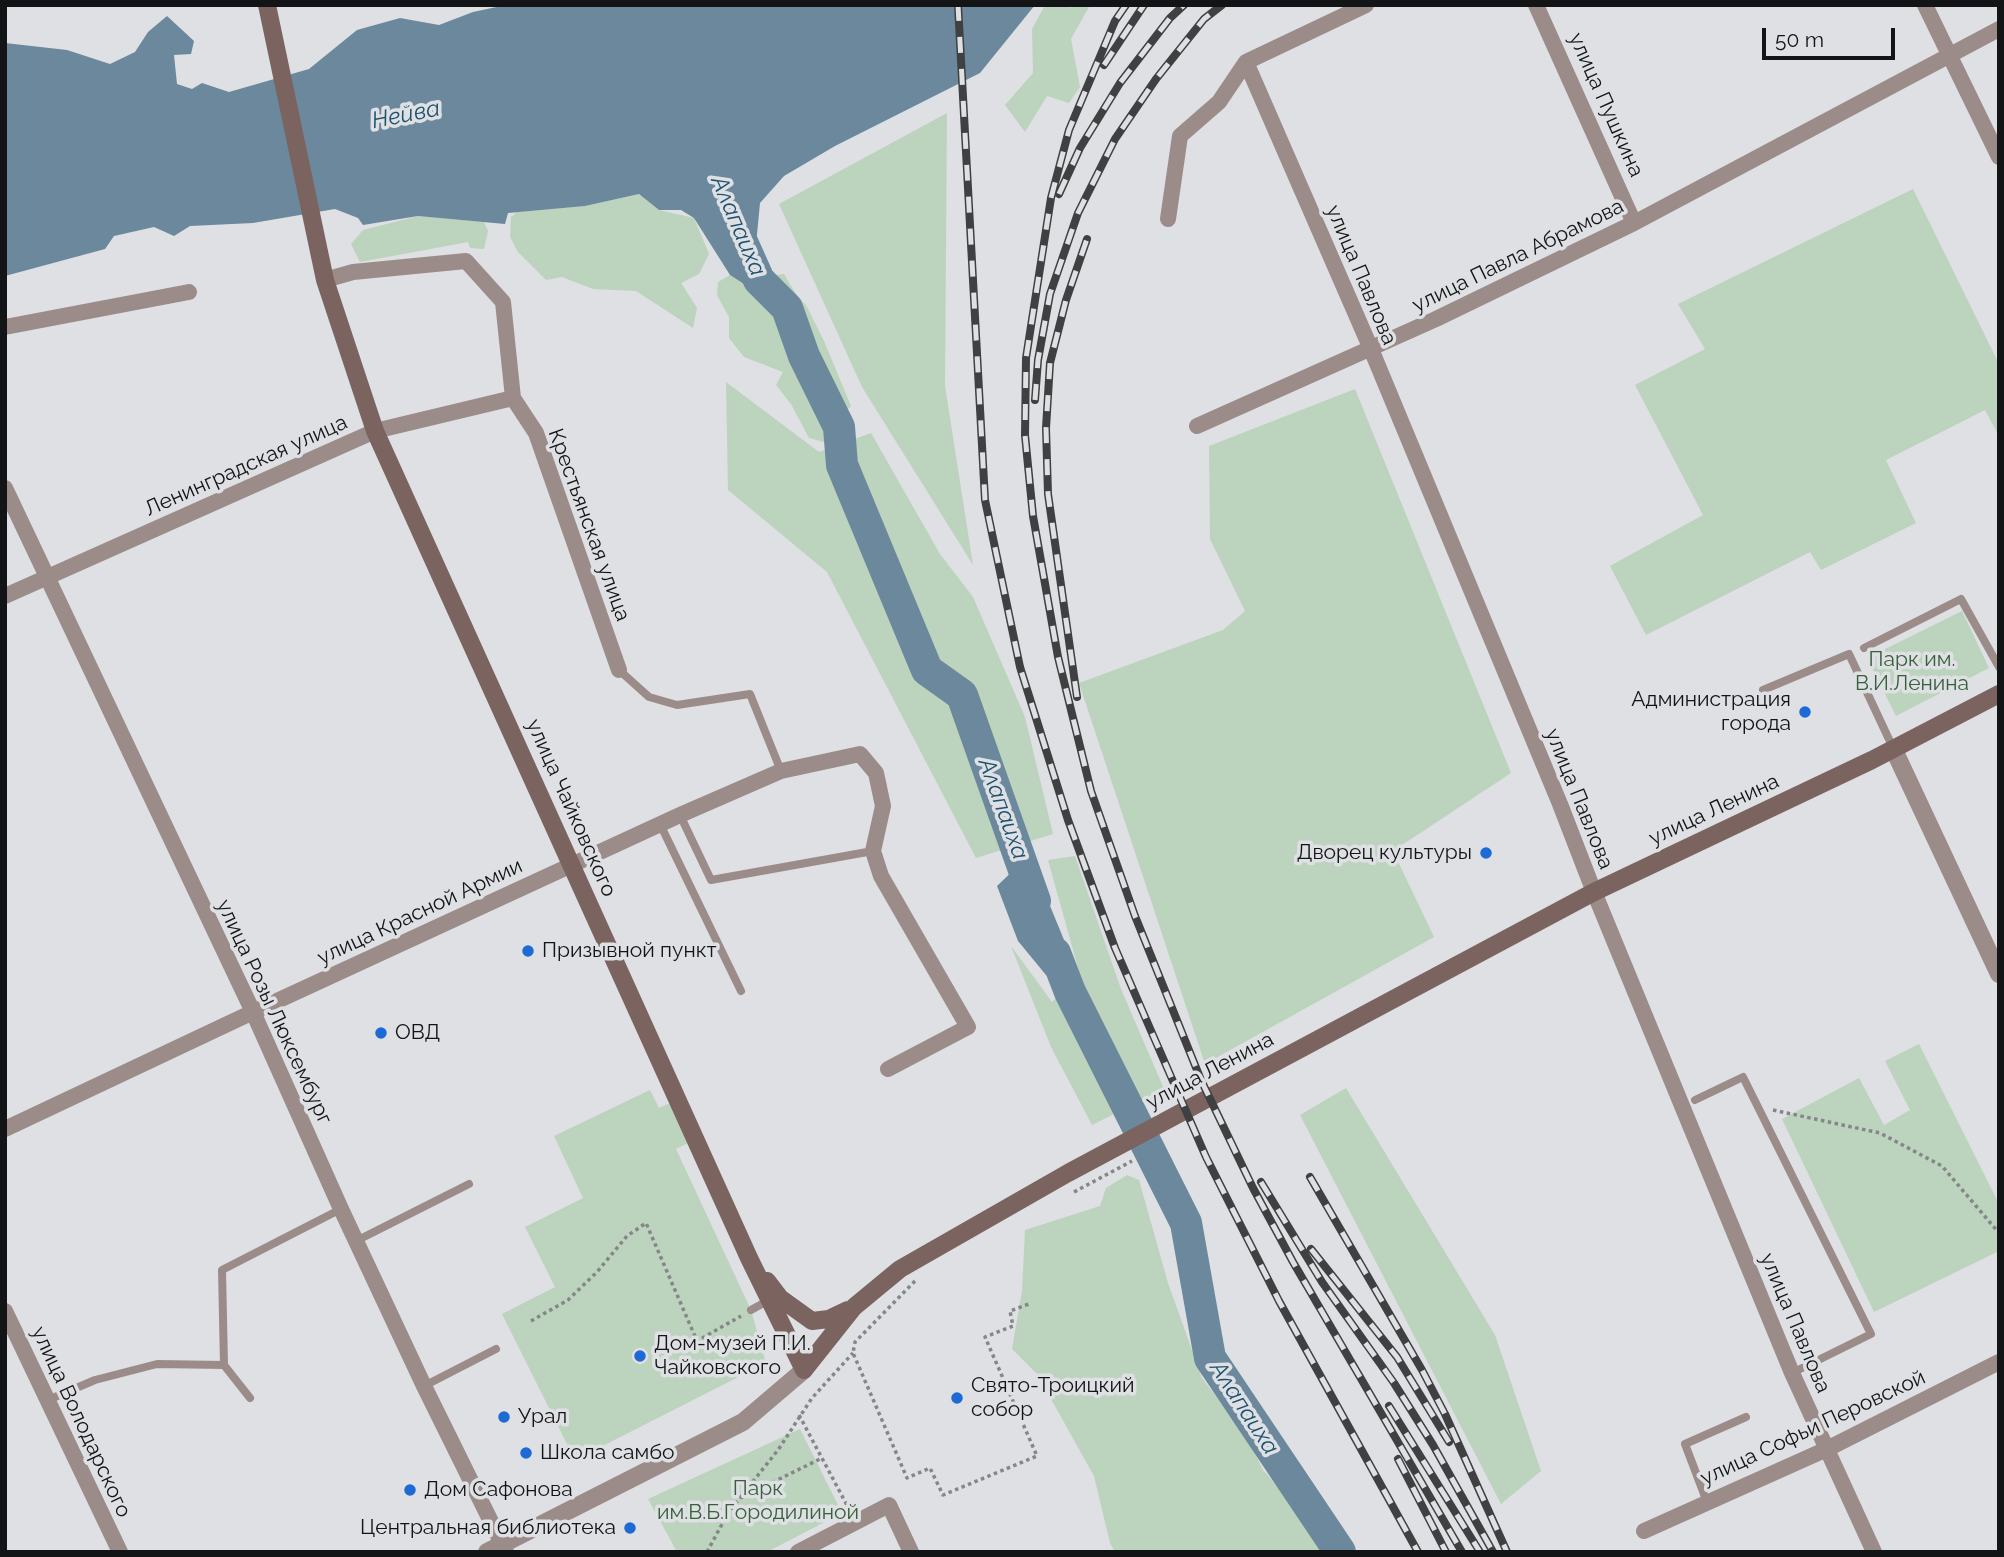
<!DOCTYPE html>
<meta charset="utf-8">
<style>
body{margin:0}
#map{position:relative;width:2004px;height:1557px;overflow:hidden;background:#dee0e3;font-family:Raleway,sans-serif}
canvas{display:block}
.frame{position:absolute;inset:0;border:7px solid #131415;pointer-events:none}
.scale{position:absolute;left:1762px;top:28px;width:133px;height:32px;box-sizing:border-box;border:4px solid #131415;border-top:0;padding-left:9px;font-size:21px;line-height:24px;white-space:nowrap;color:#131415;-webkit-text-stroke:5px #dee0e3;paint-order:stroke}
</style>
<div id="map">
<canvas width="2004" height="1557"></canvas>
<div class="frame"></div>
<div class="scale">50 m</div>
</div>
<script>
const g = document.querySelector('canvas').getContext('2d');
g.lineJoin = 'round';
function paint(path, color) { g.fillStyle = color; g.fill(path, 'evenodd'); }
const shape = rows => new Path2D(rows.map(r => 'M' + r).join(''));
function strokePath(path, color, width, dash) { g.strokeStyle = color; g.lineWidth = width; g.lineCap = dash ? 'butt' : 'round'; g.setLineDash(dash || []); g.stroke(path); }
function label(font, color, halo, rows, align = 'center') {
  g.font = font + ' Raleway,sans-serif'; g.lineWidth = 7; g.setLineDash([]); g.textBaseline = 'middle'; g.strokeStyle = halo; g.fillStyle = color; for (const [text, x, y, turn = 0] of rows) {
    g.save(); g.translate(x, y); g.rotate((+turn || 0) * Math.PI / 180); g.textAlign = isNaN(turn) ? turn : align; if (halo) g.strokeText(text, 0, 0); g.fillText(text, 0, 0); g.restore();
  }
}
paint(shape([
 [1045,5,1067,5,1071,8,1072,5,1090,5,1071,39,1080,87,1069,103,1047,96,1025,132,1005,105,1033,73,1032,29],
 [947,113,945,386,973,565,862,387,779,204],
 [1913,189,1999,364,1999,436,1985,410,1886,460,1916,523,1821,570,1810,552,1646,635,1610,566,1703,515,1635,385,1705,349,1678,304],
 [639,194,659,210,694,218,709,254,699,274,681,283,697,308,693,328,636,291,593,289,562,277,546,280,518,252,510,237,511,217,517,212,585,206],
 [418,216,484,222,488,231,484,249,470,248,468,242,360,262,351,244,363,230],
 [784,274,799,299,806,305,824,341,851,406,844,412,797,308,771,282,770,276],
 [730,275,744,284,758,298,783,313,783,326,814,391,807,399,827,414,837,434,831,444,809,438,791,404,776,385,783,372,744,357,729,338,729,317,717,295,718,282],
 [726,382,819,452,871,433,940,554,973,597,1025,717,1053,834,976,858,827,572,728,490],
 [1355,389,1511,773,1393,851,1434,937,1205,1064,1079,683,1223,630,1245,611,1210,539,1209,446],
 [1962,611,1989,668,1896,716,1867,658],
 [1075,856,1121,989,1164,1089,1092,1125,1051,1047,1011,946,1052,1002,1080,975,1048,860],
 [1919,1044,1999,1204,1999,1251,1874,1312,1782,1119,1859,1078,1884,1125,1910,1110,1885,1061],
 [1346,1088,1495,1335,1541,1471,1501,1504,1300,1115],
 [650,1090,659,1108,670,1103,688,1143,676,1149,751,1310,766,1363,575,1460,502,1314,555,1287,525,1227,583,1198,554,1136],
 [1127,1175,1139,1180,1168,1283,1202,1378,1245,1434,1263,1470,1291,1501,1329,1552,1115,1552,1110,1543,1094,1476,1037,1374,1012,1349,1022,1291,1025,1230,1100,1206,1106,1188],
 [800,1429,842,1513,767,1552,677,1552,648,1499]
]), '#bcd3bd');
paint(shape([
 [506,5,1035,5,980,73,835,146,784,176,760,203,756,245,770,271,759,280,744,284,730,275,694,218,681,210,659,210,639,194,585,206,508,213,505,224,418,216,363,225,358,218,335,209,253,223,190,226,174,236,154,227,114,236,105,249,5,276,5,43,67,50,110,64,135,52,148,32,167,16,194,41,191,54,174,55,177,84,192,89,202,83,229,92,309,69,357,30,400,18,439,25,473,12],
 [1021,863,1035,869,1064,940,1070,992,1046,975,1018,941,997,886]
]), '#6b889c');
strokePath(shape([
 [742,242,759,280,787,308,804,356,839,427,842,465,927,670,962,695,1035,901],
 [1055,953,1070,992,1186,1223,1210,1358,1340,1552]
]), '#6b889c', 32);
strokePath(shape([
 [1773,1110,1880,1133,1942,1166,1999,1233],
 [1074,1192,1132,1161],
 [915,1281,855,1342,853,1353,907,1478,930,1468,943,1495,1037,1456,985,1337,1013,1326,1010,1311,1029,1304],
 [531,1321,568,1300,597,1272,627,1236,646,1223,697,1341,741,1316],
 [799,1415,849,1509],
 [741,1498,822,1458],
 [707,1552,728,1513,778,1450,812,1398,853,1353]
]), '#848688', 3.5, [3.5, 3.5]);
strokePath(shape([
 [1864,648,1961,599,1999,667],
 [619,670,649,697,677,705,750,694,781,771],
 [1763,690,1849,654,1894,750],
 [680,815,711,880,873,851],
 [660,824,741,991],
 [1695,1100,1743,1077,1871,1334,1792,1373],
 [356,1241,469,1184],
 [751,1310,769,1300],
 [224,1365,222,1270,341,1209],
 [424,1386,496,1349],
 [48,1400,95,1380,157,1364,224,1365,250,1398],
 [1707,1502,1685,1444,1746,1417]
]), '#9c8c89', 8);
strokePath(shape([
 [1536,5,1634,223],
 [1925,5,1999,157],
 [1246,62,1371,349,1560,804,1594,892,1792,1373,1874,1552],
 [1168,219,1180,136,1219,102,1246,62,1366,5],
 [325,280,353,272,466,261,503,302,513,398,536,433,619,670],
 [5,327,189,292],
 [1197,426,1436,319,1634,223,1999,29],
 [5,488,253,1012,341,1209,424,1386,506,1552],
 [5,596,375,431,513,398],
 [5,1129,253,1012,680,815,781,771,860,754,876,773,883,806,873,851,881,876,968,1027,888,1069],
 [5,1311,120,1552],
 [1644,1531,1827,1449,1999,1362],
 [798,1552,889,1505,911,1552]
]), '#9c8c89', 16);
strokePath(shape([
 [1894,750,1999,974],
 [487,1552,743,1422,804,1370]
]), '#9c8c89', 18);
strokePath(shape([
 [267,5,325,280,375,431,749,1258,804,1370,854,1307,900,1269,1068,1173,1594,892,1872,760,1999,694],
 [767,1281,780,1298,812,1321,829,1319,848,1310]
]), '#7b6460', 18);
const rail = shape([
 [958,5,985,500,1020,667,1068,820,1115,948,1206,1157,1279,1301,1418,1552],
 [1126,5,1115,21,1069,130,1051,198,1026,358,1025,435,1033,516,1058,657,1091,791,1135,916,1201,1080,1253,1188,1293,1262,1462,1552],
 [1104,65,1144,5],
 [1059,194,1080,148,1120,83,1170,18,1184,5],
 [1035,400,1038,360,1050,294,1078,213,1115,139,1156,79,1204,19,1222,5],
 [1077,697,1048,494,1046,428,1050,363,1066,300,1087,239],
 [1310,1177,1422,1370,1445,1414,1507,1552],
 [1261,1182,1322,1282,1394,1383,1433,1445,1493,1552],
 [1311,1249,1397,1357,1449,1442],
 [1389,1406,1480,1552],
 [1398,1459,1446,1552]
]);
strokePath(rail, '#3f4041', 8);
strokePath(rail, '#dee0e3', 5, [16]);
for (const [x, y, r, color] of [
 [1805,712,7,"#1e6ad5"],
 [1486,853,7,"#1e6ad5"],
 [528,951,7,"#1e6ad5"],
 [381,1033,7,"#1e6ad5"],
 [640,1356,7,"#1e6ad5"],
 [957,1398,7,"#1e6ad5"],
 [504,1417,7,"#1e6ad5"],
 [526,1453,7,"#1e6ad5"],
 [410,1490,7,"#1e6ad5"],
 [630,1528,7,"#1e6ad5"]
]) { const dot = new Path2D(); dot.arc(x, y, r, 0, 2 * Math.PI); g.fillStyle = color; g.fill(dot); strokePath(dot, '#dee0e3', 2.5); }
label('21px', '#131415', '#dee0e3', [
 ["улица Пушкина",1606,105,66],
 ["улица Павла Абрамова",1518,256,-26],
 ["улица Павлова",1361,275,67],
 ["Ленинградская улица",246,466,-24],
 ["Крестьянская улица",589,525,70],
 ["улица Павлова",1579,799,68],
 ["улица Чайковского",571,808,66],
 ["улица Ленина",1714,810,-25],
 ["улица Красной Армии",420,912,-25],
 ["улица Розы Люксембург",274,1012,65],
 ["улица Ленина",1210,1071,-28],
 ["улица Павлова",1795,1323,67],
 ["улица Володарского",81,1422,65],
 ["улица Софьи Перовской",1813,1428,-25]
]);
label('21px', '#38603c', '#dee0e3', [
 ["Парк им.",1912,660],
 ["В.И.Ленина",1912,684],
 ["Парк",758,1489],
 ["им.В.Б.Городилиной",758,1513]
]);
label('21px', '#131415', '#dee0e3', [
 ["Администрация",1791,700,"right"],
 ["города",1791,724,"right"],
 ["Дворец культуры",1472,853,"right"],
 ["Призывной пункт",542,951],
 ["ОВД",395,1033],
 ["Дом-музей П.И.",654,1344],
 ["Чайковского",654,1368],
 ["Свято-Троицкий",971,1386],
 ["собор",971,1410],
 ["Урал",518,1417],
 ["Школа самбо",540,1453],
 ["Дом Сафонова",424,1490],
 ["Центральная библиотека",616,1528,"right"]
], 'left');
label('italic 23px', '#1c516f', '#dee0e3', [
 ["Нейва",406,115,-11],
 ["Алапаиха",738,226,67],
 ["Алапаиха",1003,809,70],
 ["Алапаиха",1244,1408,57]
]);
</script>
